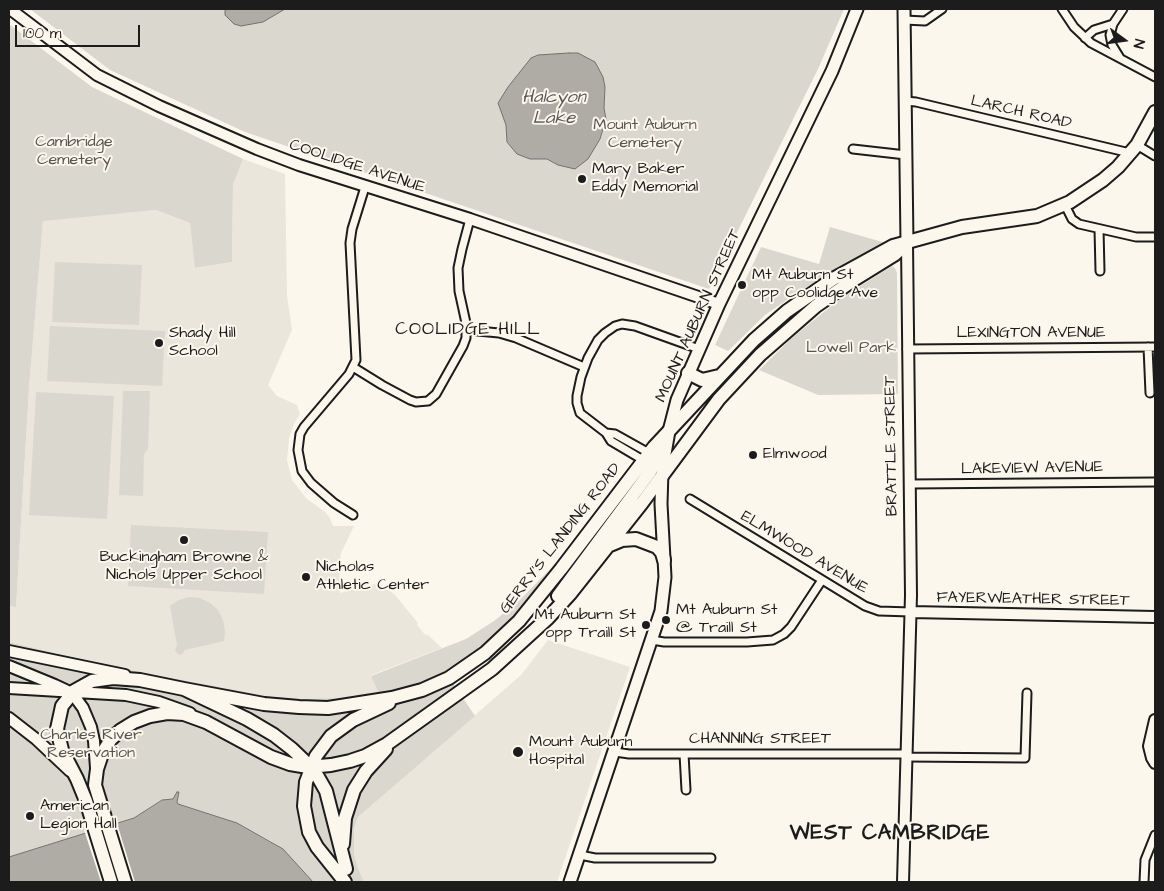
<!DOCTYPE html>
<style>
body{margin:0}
#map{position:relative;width:1164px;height:891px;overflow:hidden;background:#fbf7ec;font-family:"Architects Daughter",sans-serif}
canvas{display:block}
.frame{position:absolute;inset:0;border:10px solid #1c1c1c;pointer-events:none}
.north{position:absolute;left:1099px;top:15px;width:50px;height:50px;-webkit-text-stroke:4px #fbf7ec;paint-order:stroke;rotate:104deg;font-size:14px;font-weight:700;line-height:20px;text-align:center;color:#1c1c1c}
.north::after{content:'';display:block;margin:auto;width:18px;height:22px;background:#1c1c1c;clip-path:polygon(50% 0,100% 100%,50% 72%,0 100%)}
.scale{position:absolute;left:15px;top:25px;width:125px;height:22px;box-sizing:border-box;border:2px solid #1c1c1c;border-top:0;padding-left:6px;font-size:15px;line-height:18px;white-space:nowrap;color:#1c1c1c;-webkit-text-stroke:4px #fbf7ec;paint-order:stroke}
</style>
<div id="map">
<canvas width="1164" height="891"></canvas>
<div class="frame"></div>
<div class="north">N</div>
<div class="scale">100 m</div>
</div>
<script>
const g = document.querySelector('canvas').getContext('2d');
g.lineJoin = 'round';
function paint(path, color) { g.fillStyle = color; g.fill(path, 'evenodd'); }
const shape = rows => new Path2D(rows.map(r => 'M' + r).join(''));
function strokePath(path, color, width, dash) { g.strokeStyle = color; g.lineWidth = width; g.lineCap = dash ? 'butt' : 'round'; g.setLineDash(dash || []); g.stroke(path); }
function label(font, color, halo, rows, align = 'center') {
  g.font = font + ' "Architects Daughter",sans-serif'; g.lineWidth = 4; g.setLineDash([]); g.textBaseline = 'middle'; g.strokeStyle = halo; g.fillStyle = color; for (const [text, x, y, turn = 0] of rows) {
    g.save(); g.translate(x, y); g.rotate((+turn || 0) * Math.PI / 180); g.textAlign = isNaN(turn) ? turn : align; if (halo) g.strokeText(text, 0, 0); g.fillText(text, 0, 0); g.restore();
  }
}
paint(shape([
 [243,159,285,174,287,295,292,330,268,385,277,396,297,405,300,414,294,424,289,438,287,460,292,480,306,498,325,512,330,518,333,526,354,526,341,553,339,566,340,593,379,583,395,595,418,623,417,625,426,636,427,634,442,648,371,675,379,694,336,699,301,699,267,696,115,667,9,642,9,606,16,607,29,388,43,220,156,210,190,223,196,268,232,262,233,185],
 [548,640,630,667,557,882,364,882,358,868,354,854,354,829,358,817,521,675]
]), '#eae6dc');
paint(shape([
 [30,9,844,9,818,69,709,289,245,132,110,70],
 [9,24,92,87,243,159,233,185,232,262,195,268,190,223,156,210,43,221,29,388,16,607,9,606],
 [830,227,886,243,826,275,794,295,765,315,728,351,715,345,761,247,819,264],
 [55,262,142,265,139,325,52,322],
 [892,266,895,268,897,273,898,394,818,395,759,370,794,336,840,299],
 [50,326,165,331,162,386,47,381],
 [123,391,150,391,148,449,144,454,143,496,119,495],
 [36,392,114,396,107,519,29,515],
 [131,525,268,532,264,594,128,586],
 [549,570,519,612,498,636,447,674,475,716,358,817,354,829,354,854,358,868,364,882,313,882,272,842,237,823,178,804,177,802,179,793,173,799,161,800,134,818,9,857,9,642,115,667,267,696,301,699,354,698,379,694,371,676,466,639,494,621,519,601],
 [189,597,200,598,210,603,218,610,223,620,225,631,224,641,185,650,182,654,179,655,175,651,177,645,170,606,179,600]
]), '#dad7ce');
const water = shape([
 [225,9,285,9,263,22,241,26,234,24,225,15,225,9],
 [569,53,578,53,595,62,603,77,605,87,604,108,606,119,600,139,588,159,575,169,558,165,547,159,530,159,517,154,507,142,506,125,498,103,508,87,531,58,538,55,569,53],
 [177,792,179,792,177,802,178,804,237,823,283,849,313,882,9,882,9,857,134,818,162,800,173,799,177,792]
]);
paint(water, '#afaca5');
strokePath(water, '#74726e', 1);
paint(shape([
 [116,820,135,882,101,882,84,830]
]), '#fbf7ec');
const street = shape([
 [1062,9,1074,27,1091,43,1155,77],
 [904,20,925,21,942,9],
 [1085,38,1094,30,1113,24],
 [1120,58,1112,45,1110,35,1113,24,1123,9],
 [905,101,916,102,1130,153],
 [1137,145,1155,156],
 [853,149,906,155],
 [1065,205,1072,219,1079,224,1136,237,1155,237],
 [1099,229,1100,271],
 [467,330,499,333,516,338,584,367],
 [1148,347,1150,393],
 [907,349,1155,347],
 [353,367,382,385,410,400,416,402,428,401,436,394,463,346,466,338,466,323,459,291,458,268,462,249,470,219],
 [606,433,611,441,643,460],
 [649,453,615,434,606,433,580,413,577,403,577,396,581,377,588,358,598,340,605,333,615,326,622,324,635,326,699,349],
 [910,484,1155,482],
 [690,499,865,606,879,611,911,612],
 [353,515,334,503,311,483,302,471,298,450,300,434,304,427,349,374,356,360,350,243,352,229,365,187],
 [652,640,664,642,747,642,773,640,784,634,791,627,822,580],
 [615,752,629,754,906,754],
 [684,754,686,790],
 [906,757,1025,758,1027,693],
 [580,855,595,858,711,858],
 [1144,882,1145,860,1155,835]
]);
const secondary = shape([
 [10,9,97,75,159,106,257,149,299,165,470,219,719,304],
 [911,612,1155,617],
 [9,651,125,675],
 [9,666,55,685,72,693,83,708,91,727,94,741,96,768],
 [9,688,126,695,159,702,190,713],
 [9,718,36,739,70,771],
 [1155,720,1149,746,1152,758,1155,763],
 [903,882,911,595,907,243]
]);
const primary = shape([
 [904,9,907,243],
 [570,882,661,611,665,577,661,504,662,471,669,431,677,400,719,304,832,71,857,9]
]);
const highway = shape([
 [688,373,702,380,719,376],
 [610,545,622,540,636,539,657,547,662,553,664,560],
 [558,596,650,472,665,439],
 [184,689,264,704,299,707,328,708,392,698,422,690,449,678,485,653,519,621,561,569,654,447,754,340,787,311,833,279,893,246,962,227,1037,216,1070,202,1103,180,1118,167,1137,145,1155,112],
 [343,844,345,818,354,790,366,771,386,749],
 [111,882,86,801,77,779,62,750,57,729,62,706,74,691,92,681,113,678,140,680,184,689,247,719,274,735,292,749,314,770,326,791,346,869],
 [125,882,95,785,97,769,102,754,111,739,121,730,134,722,150,716,167,713,184,714,206,722,271,757,290,764,308,767,331,765,350,761,365,756,387,744,492,669,548,618,570,594,642,503,719,399,760,355,816,306,852,281,894,255,906,244],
 [345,882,317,847,309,832,304,806,306,782,316,756,331,736,353,720,389,703]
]);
strokePath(street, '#1c1c1c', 11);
strokePath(secondary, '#1c1c1c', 14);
strokePath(primary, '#1c1c1c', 15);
strokePath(highway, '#1c1c1c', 16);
strokePath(street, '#fbf7ec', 7);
strokePath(secondary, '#fbf7ec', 10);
strokePath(primary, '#fbf7ec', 11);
strokePath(highway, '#fbf7ec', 12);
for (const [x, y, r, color] of [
 [582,179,5,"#1c1c1c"],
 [742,285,5,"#1c1c1c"],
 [159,343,5,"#1c1c1c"],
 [753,455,5,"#1c1c1c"],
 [184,540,5,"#1c1c1c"],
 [306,577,5,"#1c1c1c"],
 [666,620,5,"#1c1c1c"],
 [646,625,5,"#1c1c1c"],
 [518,752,6,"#1c1c1c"],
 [30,816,5,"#1c1c1c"]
]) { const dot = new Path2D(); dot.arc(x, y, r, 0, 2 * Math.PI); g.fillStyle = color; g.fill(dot); strokePath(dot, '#fbf7ec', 2); }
label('16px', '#1c1c1c', '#fbf7ec', [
 ["LARCH ROAD",1021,113,13],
 ["COOLIDGE AVENUE",357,167,18],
 ["MOUNT AUBURN STREET",699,316,-66],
 ["LEXINGTON AVENUE",1031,334],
 ["BRATTLE STREET",892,446,-91],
 ["LAKEVIEW AVENUE",1032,469,-1],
 ["GERRY'S LANDING ROAD",561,539,-52],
 ["ELMWOOD AVENUE",804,553,31],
 ["FAYERWEATHER STREET",1033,600,1],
 ["CHANNING STREET",760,740]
]);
label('16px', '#555451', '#fbf7ec', [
 ["Mount Auburn",645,126],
 ["Cemetery",645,144],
 ["Cambridge",74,143],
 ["Cemetery",74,161],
 ["Lowell Park",851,349],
 ["Charles River",91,736],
 ["Reservation",91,754]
]);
label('16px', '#1c1c1c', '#fbf7ec', [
 ["Mary Baker",592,170],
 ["Eddy Memorial",592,188],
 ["Mt Auburn St",752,276],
 ["opp Coolidge Ave",752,294],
 ["Shady Hill",169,334],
 ["School",169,352],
 ["Elmwood",763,455],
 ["Buckingham Browne &",184,558,"center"],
 ["Nichols Upper School",184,576,"center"],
 ["Nicholas",316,568],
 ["Athletic Center",316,586],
 ["Mt Auburn St",676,611],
 ["@ Traill St",676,629],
 ["Mt Auburn St",636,616,"right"],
 ["opp Traill St",636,634,"right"],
 ["Mount Auburn",529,743],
 ["Hospital",529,761],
 ["American",40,807],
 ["Legion Hall",40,825]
], 'left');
label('italic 18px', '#575653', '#fbf7ec', [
 ["Halcyon",554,98],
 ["Lake",554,119]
]);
g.letterSpacing = '1px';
label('18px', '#1c1c1c', '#fbf7ec', [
 ["COOLIDGE HILL",468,330]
]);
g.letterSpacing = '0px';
g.letterSpacing = '1px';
label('bold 21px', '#1c1c1c', '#fbf7ec', [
 ["WEST CAMBRIDGE",890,835]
]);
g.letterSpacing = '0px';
</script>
